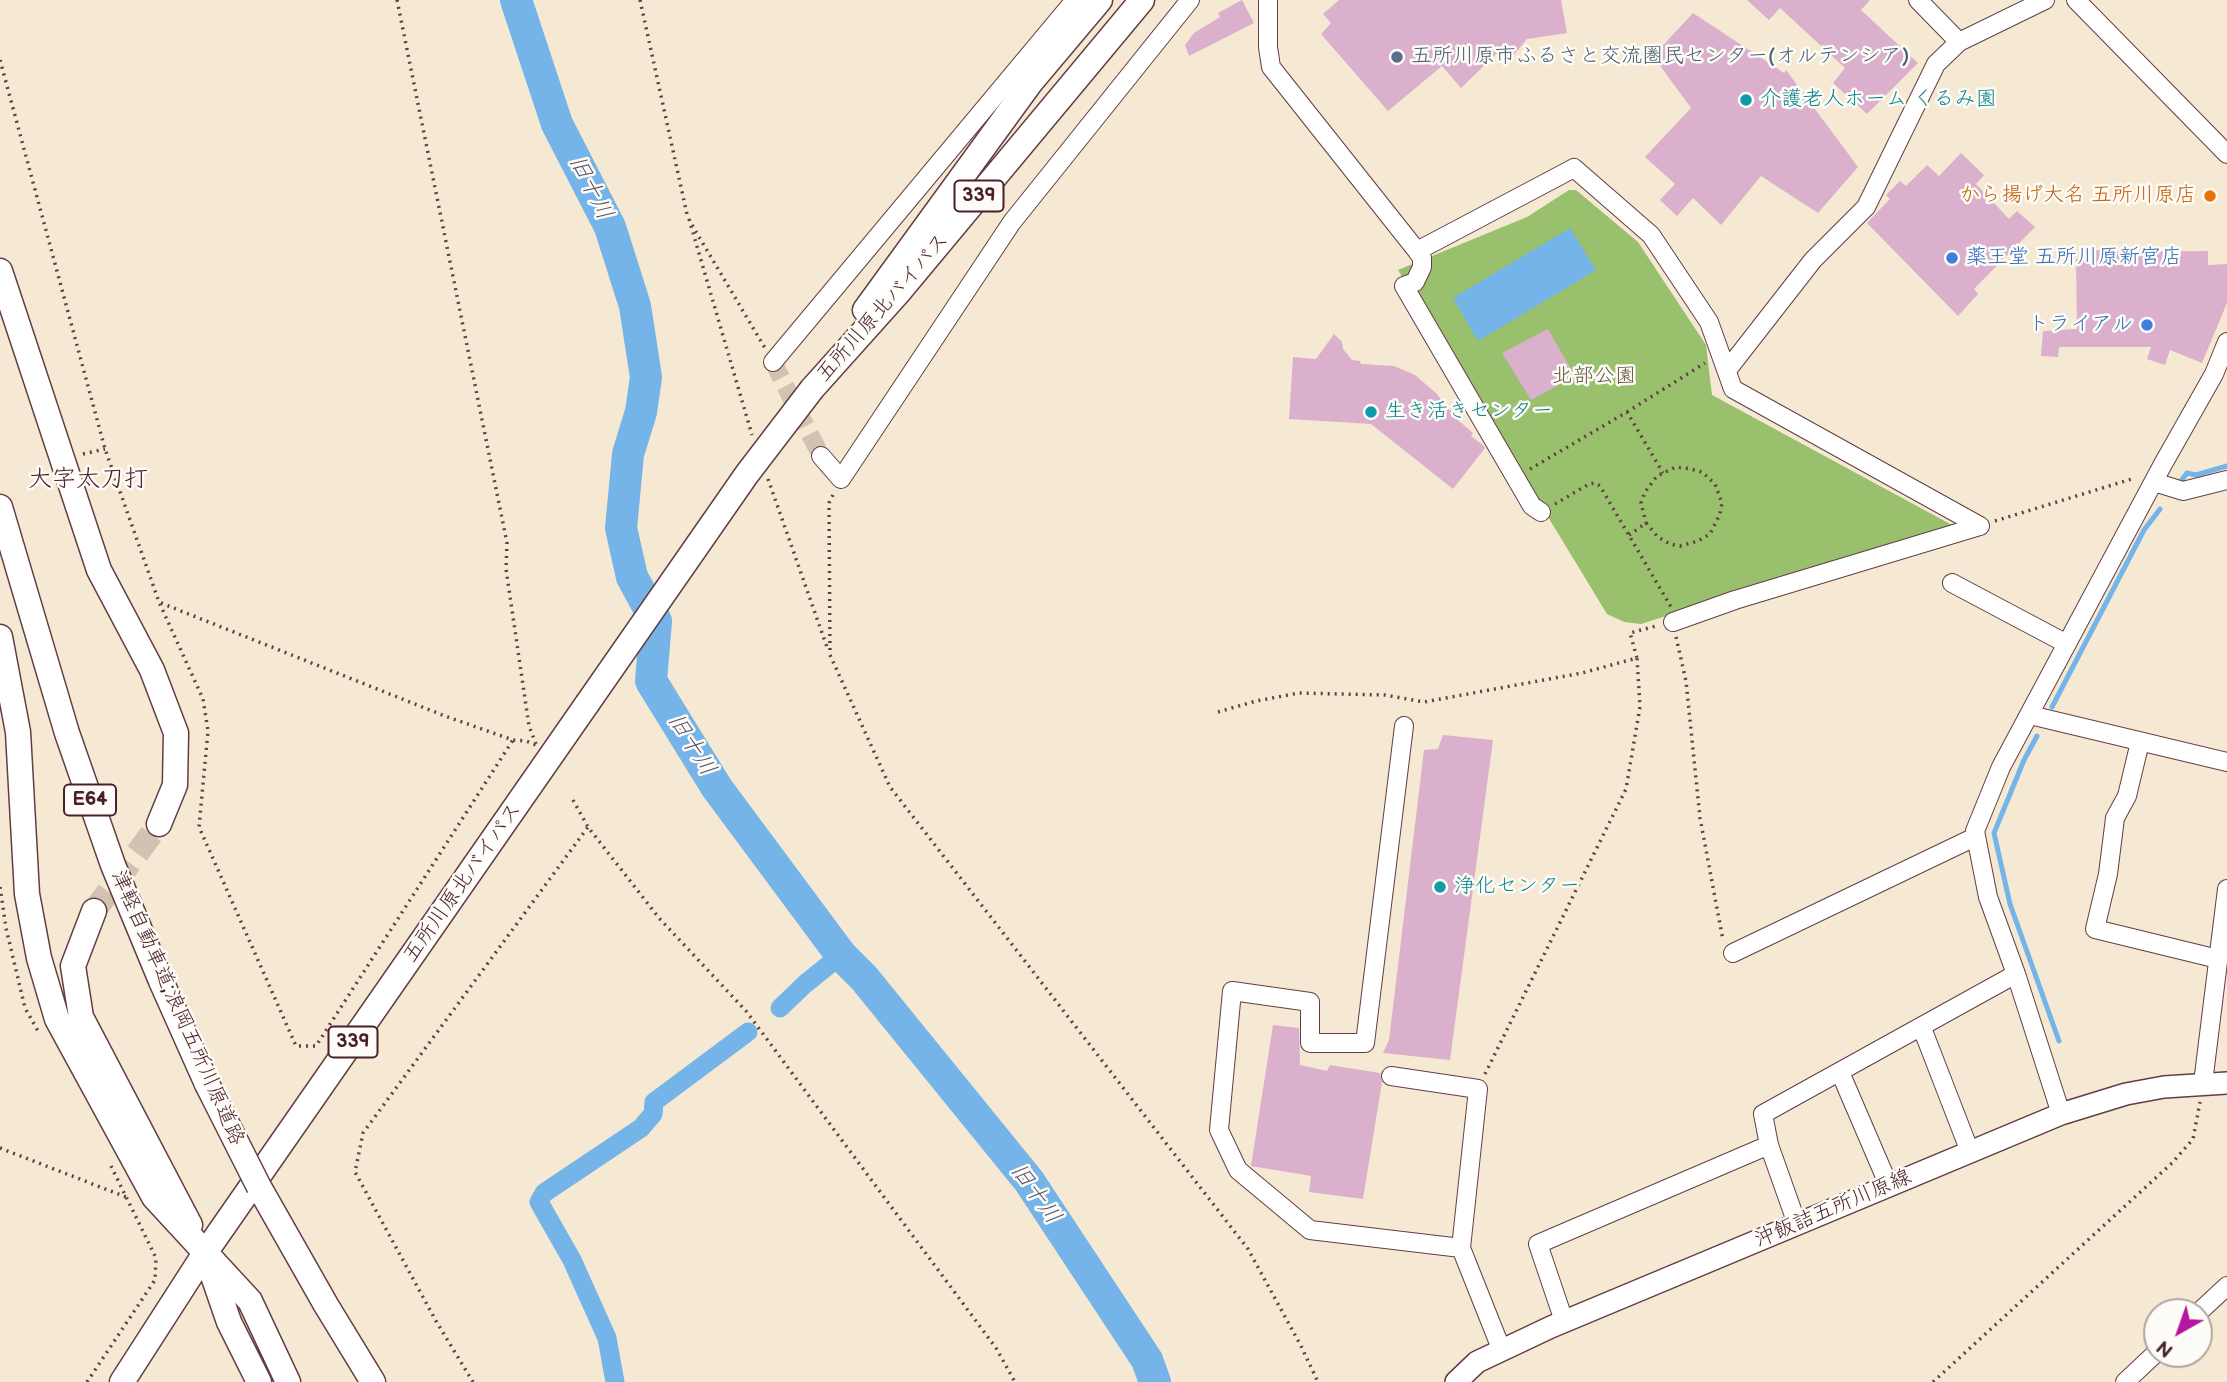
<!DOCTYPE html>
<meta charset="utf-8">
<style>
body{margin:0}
#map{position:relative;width:2227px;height:1382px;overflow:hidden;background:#f5e9d3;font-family:"Balsamiq Sans",sans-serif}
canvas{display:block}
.north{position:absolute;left:2143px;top:1298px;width:70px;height:70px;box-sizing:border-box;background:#fdfcf7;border:2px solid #b5a4a5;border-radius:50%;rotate:220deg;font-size:19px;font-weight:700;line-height:28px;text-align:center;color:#4a1f2b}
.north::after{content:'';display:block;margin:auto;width:24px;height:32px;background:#b5179e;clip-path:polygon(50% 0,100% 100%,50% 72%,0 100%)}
</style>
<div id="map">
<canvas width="2227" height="1382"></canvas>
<div class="north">N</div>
</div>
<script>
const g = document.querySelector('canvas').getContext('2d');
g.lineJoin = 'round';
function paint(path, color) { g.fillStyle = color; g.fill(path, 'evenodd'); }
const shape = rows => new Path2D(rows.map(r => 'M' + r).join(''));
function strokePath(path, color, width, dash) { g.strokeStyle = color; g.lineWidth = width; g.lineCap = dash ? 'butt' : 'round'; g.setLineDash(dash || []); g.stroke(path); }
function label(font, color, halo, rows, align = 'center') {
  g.font = font + ' "Balsamiq Sans","Klee One",sans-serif'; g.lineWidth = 5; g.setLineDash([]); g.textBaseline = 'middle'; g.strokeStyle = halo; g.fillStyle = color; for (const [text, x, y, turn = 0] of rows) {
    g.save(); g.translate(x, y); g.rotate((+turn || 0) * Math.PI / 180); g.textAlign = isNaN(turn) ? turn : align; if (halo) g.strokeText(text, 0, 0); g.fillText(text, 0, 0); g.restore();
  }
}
paint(shape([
 [1569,190,1576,190,1638,242,1706,345,1712,395,1952,525,1641,624,1624,622,1607,614,1398,270,1527,217]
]), '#99c06c');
paint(shape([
 [1570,228,1596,270,1478,341,1453,298]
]), '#74b4e8');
strokePath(shape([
 [2178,485,2187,473,2196,475,2227,466],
 [2052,707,2144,530,2160,509],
 [2037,736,2024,760,1994,833,2010,904,2059,1041]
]), '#74b4e8', 5);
strokePath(shape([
 [780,1008,805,984,841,955],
 [615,1382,607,1338,572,1260,539,1202,544,1193,641,1128,653,1114,654,1102,748,1032]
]), '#74b4e8', 19);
strokePath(shape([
 [516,0,557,124,610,227,635,306,646,377,641,412,628,454,621,528,632,577,656,621,651,681,717,788,841,955,864,978,1029,1181,1147,1360,1155,1382]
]), '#74b4e8', 32);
paint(shape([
 [1242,0,1254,23,1189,56,1185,45,1194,33,1220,17,1218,13],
 [1339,0,1561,0,1567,33,1527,39,1508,62,1496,54,1461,88,1442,66,1388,111,1321,34,1331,23,1323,14],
 [1747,0,1870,0,1861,10,1918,63,1867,114,1833,83,1845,68,1780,8,1769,20],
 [1693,13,1784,73,1786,70,1858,167,1818,213,1761,176,1721,225,1693,198,1677,216,1660,200,1675,184,1645,157,1691,108,1653,56],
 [1961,153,1984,175,1976,184,2009,219,2017,211,2035,227,1974,289,1978,294,1958,316,1867,223,1890,199,1886,195,1900,181,1906,186,1927,165,1939,176],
 [2088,250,2110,250,2110,252,2208,251,2208,265,2227,264,2227,303,2202,363,2170,350,2165,365,2147,359,2151,347,2059,347,2058,357,2041,356,2043,331,2077,329,2076,259,2089,259],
 [1548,329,1575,376,1531,400,1502,353],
 [1334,334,1342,342,1343,349,1352,360,1360,361,1361,364,1394,366,1415,375,1437,394,1446,407,1461,418,1459,421,1473,433,1471,436,1483,445,1485,448,1453,489,1371,424,1289,419,1293,357,1316,359],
 [1443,735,1493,740,1450,1060,1383,1053,1389,1040,1424,750,1438,749],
 [1273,1025,1299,1028,1300,1065,1327,1071,1330,1065,1380,1073,1382,1082,1363,1199,1309,1192,1311,1176,1251,1166]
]), '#dab0cd');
strokePath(shape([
 [773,362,821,456]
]), '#d3c1b1', 18, [18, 9]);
strokePath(shape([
 [94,911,159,824]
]), '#d3c1b1', 24, [24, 12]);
const minor = shape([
 [1268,0,1268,47,1271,67,1417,251,1574,168,1651,235,1709,322,1733,389,1980,526],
 [1918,0,1959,42],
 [2076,0,2227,154],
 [1417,251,1422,258,1422,267,1415,282,1404,286,1532,506,1541,512],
 [773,362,1075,0],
 [1728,369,1813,260,1866,207,1936,64,1959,42,2045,0],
 [821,456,841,479,1012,222,1190,0],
 [2154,482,2183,491,2227,480],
 [1952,583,2067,644],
 [1673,622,1735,600,1980,526],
 [2030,715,2227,762],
 [1404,726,1365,1043,1310,1043,1310,1002,1232,991,1219,1130,1238,1170,1310,1230,1461,1248,1502,1351],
 [2140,742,2127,796,2115,818,2108,874,2095,929,2218,959],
 [1733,953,1975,837],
 [1922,1028,1970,1152],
 [1840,1072,1889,1186],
 [1391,1076,1478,1089,1461,1248],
 [2203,1083,2227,889],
 [2061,1114,2016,974,1988,897,1975,831,2001,767,2163,464,2214,374,2227,342],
 [1797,1224,1769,1145,1763,1114,2016,974],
 [2199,1312,2227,1286],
 [1564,1321,1538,1244,1769,1145],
 [2125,1382,2157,1352]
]);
const major = shape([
 [1456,1382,1477,1362,1551,1327,2061,1114,2126,1094,2164,1087,2227,1083]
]);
const highway = shape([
 [0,271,99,570,152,670,176,733,175,785,159,824],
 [865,310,1031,82,1100,0],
 [812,389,898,293,1142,0],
 [0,507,67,733,113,865,161,981,207,1084],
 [0,637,18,732,27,894,39,958,57,1019,154,1197,250,1301,288,1382],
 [94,911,73,966,81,1017,190,1225],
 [259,1187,326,1305,373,1382],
 [208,1261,229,1322,259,1382],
 [122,1382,205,1253,587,704]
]);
strokePath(minor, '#643d44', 20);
strokePath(major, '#643d44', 24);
strokePath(highway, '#643d44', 27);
strokePath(shape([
 [397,0,507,543,506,569,529,726,536,744],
 [640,0,688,219],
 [0,60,105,449,159,602,203,699,208,731,199,827,296,1046,316,1046,513,740],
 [689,219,752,435],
 [692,225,765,348],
 [1627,412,1705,363],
 [83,454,105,449],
 [1530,469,1627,412,1663,473],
 [768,479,828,650],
 [833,495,829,503,830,655,890,787,1248,1249,1301,1346,1318,1382],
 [1555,504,1589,484,1595,483,1600,486,1671,607],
 [1995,521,2135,478],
 [1629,535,1646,523,1658,537,1670,544,1680,546,1698,541,1710,534,1720,514,1722,503,1715,484,1702,472,1691,469,1676,467,1657,476,1645,492,1641,503,1646,523],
 [161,603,445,716,513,740,526,741,536,745],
 [1676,637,1686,681,1700,818,1723,940],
 [1218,712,1256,701,1299,693,1385,695,1424,702,1582,673,1637,658,1630,633,1656,626],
 [573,800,588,827,659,918,746,1011,996,1348,1015,1382],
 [0,887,6,928,25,1008,38,1031],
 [1485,1074,1626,789,1640,707,1637,658],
 [0,1148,126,1197],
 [87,1382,155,1280,156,1258,110,1164],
 [473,1382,436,1321,355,1172,363,1133,588,827],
 [1933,1382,2172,1163,2193,1139,2200,1102]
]), '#643d44', 3.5, [2, 5]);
strokePath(minor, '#fff', 18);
strokePath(major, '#fff', 21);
strokePath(highway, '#fff', 24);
const highwayBridge = shape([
 [587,704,747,474,812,389],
 [207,1084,259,1187]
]);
strokePath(highwayBridge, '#643d44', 27, []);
strokePath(highwayBridge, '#fff', 24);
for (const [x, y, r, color] of [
 [1397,57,7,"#5c6f8a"],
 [1746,100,7,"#0f9aa8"],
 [2210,196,7,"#e8710a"],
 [1952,258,7,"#3f7fe0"],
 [2147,325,7,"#3f7fe0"],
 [1371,412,7,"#0f9aa8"],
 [1440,887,7,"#0f9aa8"]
]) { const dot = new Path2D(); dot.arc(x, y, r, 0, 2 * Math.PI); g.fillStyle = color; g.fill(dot); strokePath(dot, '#fdfcf7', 2.5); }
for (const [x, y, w] of [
 [979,196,49],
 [90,800,52],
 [353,1042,49]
]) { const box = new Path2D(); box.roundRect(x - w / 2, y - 15.5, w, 31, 5); g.fillStyle = '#fdfcf7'; g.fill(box); strokePath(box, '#4a1f2b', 2); }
label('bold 19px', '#4a1f2b', null, [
 ["339",979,196],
 ["E64",90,800],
 ["339",353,1042]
]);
label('21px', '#4e5e75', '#fdfcf7', [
 ["五所川原市ふるさと交流圏民センター(オルテンシア)",1411,57]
], 'left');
label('21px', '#0d838f', '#fdfcf7', [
 ["介護老人ホーム くるみ園",1760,100],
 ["生き活きセンター",1385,412],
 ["浄化センター",1454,887]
], 'left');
label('21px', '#c56008', '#fdfcf7', [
 ["から揚げ大名 五所川原店",2196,196]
], 'right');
label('21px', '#366cbe', '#fdfcf7', [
 ["薬王堂 五所川原新宮店",1966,258],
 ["トライアル",2133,325,"right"]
], 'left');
label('21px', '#4a1f2b', '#fdfcf7', [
 ["五所川原北バイパス",883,308,-49],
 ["五所川原北バイパス",463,883,-55],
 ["津軽自動車道;浪岡五所川原道路",177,1008,66],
 ["沖飯詰五所川原線",1833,1209,-23]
]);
label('21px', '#665742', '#fdfcf7', [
 ["北部公園",1594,377]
]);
label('italic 23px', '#59536d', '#fdfcf7', [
 ["旧十川",590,188,63],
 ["旧十川",691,745,58],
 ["旧十川",1035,1194,54]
]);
label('24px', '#4a1f2b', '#fdfcf7', [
 ["大字太刀打",88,480]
]);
</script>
